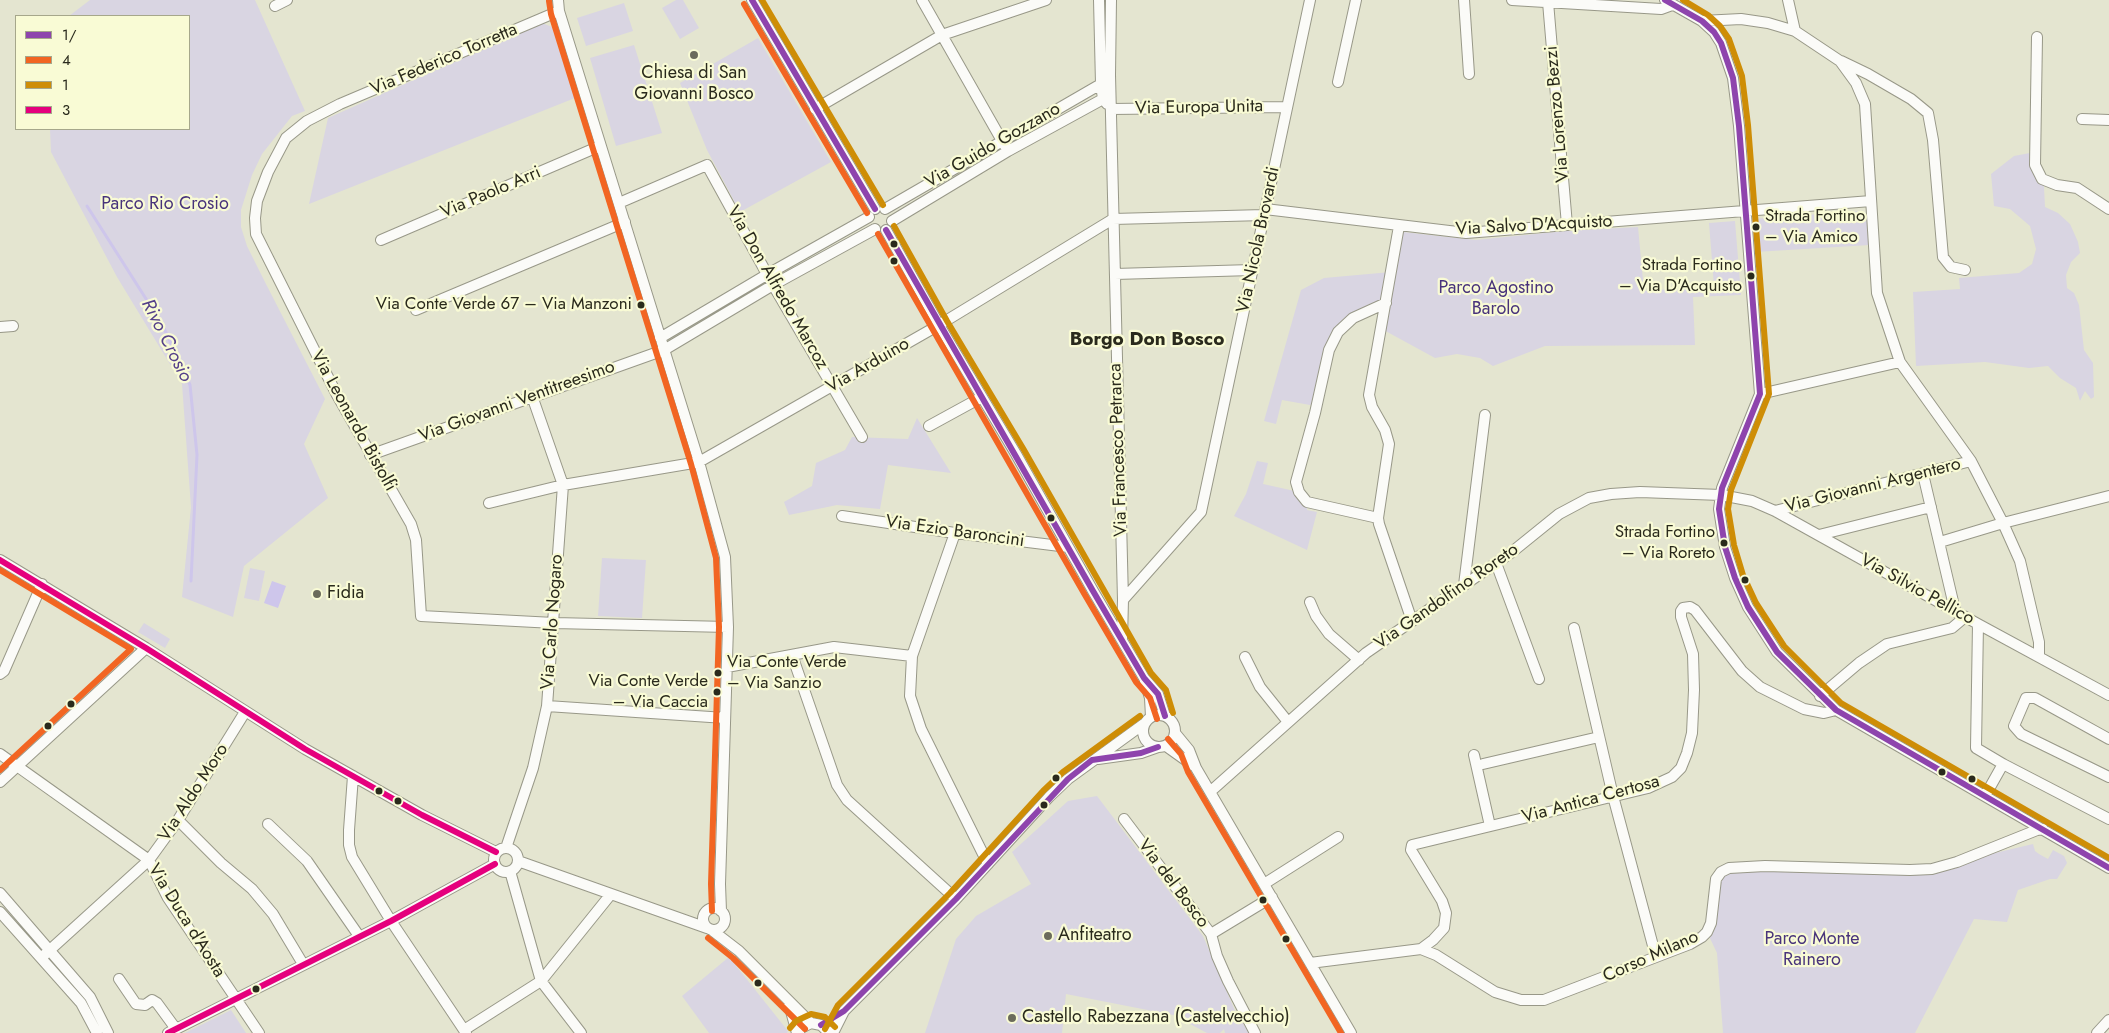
<!DOCTYPE html>
<meta charset="utf-8">
<style>
body{margin:0}
#map{position:relative;width:2109px;height:1033px;overflow:hidden;background:#e4e5d0;font-family:Jost,sans-serif}
canvas{display:block}
.legend{position:absolute;left:15px;top:15px;width:175px;height:115px;box-sizing:border-box;background:#f9fbd5;border:1px solid #a6a78b;margin:0;padding:6px 9px;list-style:none;font-size:15px;color:#2a2a1c}
.legend li{display:flex;align-items:center;gap:10px;height:25px}
.legend b{width:25px;border:1px solid #a6a78b}
</style>
<div id="map">
<canvas width="2109" height="1033"></canvas>
<ul class="legend">
<li><b style="height:6px;background:#8e44ad"></b>1/</li>
<li><b style="height:6px;background:#f26522"></b>4</li>
<li><b style="height:6px;background:#ce8d06"></b>1</li>
<li><b style="height:6px;background:#e5007d"></b>3</li>
</ul>
</div>
<script>
const g = document.querySelector('canvas').getContext('2d');
g.lineJoin = 'round';
function paint(path, color) { g.fillStyle = color; g.fill(path, 'evenodd'); }
const shape = rows => new Path2D(rows.map(r => 'M' + r).join(''));
function strokePath(path, color, width, dash) { g.strokeStyle = color; g.lineWidth = width; g.lineCap = dash ? 'butt' : 'round'; g.setLineDash(dash || []); g.stroke(path); }
function label(font, color, halo, rows, align = 'center') {
  g.font = font + ' Jost,sans-serif'; g.lineWidth = 4.5; g.setLineDash([]); g.textBaseline = 'middle'; g.strokeStyle = halo; g.fillStyle = color; for (const [text, x, y, turn = 0] of rows) {
    g.save(); g.translate(x, y); g.rotate((+turn || 0) * Math.PI / 180); g.textAlign = isNaN(turn) ? turn : align; if (halo) g.strokeText(text, 0, 0); g.fillText(text, 0, 0); g.restore();
  }
}
paint(shape([
 [90,0,255,0,305,111,292,116,262,154,252,175,241,210,241,227,247,246,267,286,325,399,304,444,328,498,244,566,233,617,182,597,191,507,182,384,117,277,51,152,50,129,189,129,189,16,69,16],
 [676,0,683,0,699,28,680,39,662,8],
 [624,3,633,31,586,46,577,18],
 [542,23,552,27,575,98,309,204,328,118],
 [758,38,831,162,740,212,707,150,680,83],
 [634,45,662,133,616,146,590,58],
 [2035,152,2044,187,2045,207,2058,213,2070,224,2078,242,2080,253,2071,262,2066,275,2067,288,2074,293,2079,305,2084,350,2093,363,2094,397,2091,399,2085,391,2080,401,2076,388,2060,378,2048,366,2029,368,1985,362,1916,366,1913,292,1960,289,1959,278,2019,273,2032,264,2036,249,2030,226,2010,209,1994,206,1991,174,2014,156],
 [1861,211,1867,213,1870,245,1755,252,1752,219],
 [1735,221,1741,295,1693,297,1695,345,1545,346,1493,366,1480,358,1457,354,1435,358,1380,328,1386,304,1338,332,1318,400,1310,405,1282,400,1276,424,1264,421,1301,290,1324,278,1391,272,1403,232,1476,240,1565,231,1638,227,1644,291,1714,286,1709,223],
 [917,418,951,473,888,465,880,509,837,505,789,515,784,502,812,486,816,463,845,450,852,437,908,439],
 [1257,461,1268,463,1263,484,1299,492,1307,502,1307,510,1317,512,1307,550,1234,516,1246,494],
 [602,558,646,560,642,618,598,616],
 [250,568,265,571,259,601,244,598],
 [144,623,170,639,165,648,138,632],
 [1097,796,1203,936,1236,1013,1249,1033,1225,1033,1224,1029,1220,1033,1207,1033,1173,1015,1066,994,1062,1033,925,1033,956,939,976,916,1031,884,1012,852,1068,801],
 [2033,844,2035,851,2039,854,2048,859,2053,850,2064,856,2067,863,2057,879,2050,879,2018,890,2007,922,1974,919,1915,1033,1723,1033,1717,953,1707,932,1715,884,1725,870,1910,870,1957,862],
 [729,957,788,1031,787,1033,709,1033,682,996],
 [231,1010,246,1033,185,1033]
]), '#d9d5e2');
paint(shape([
 [272,581,286,586,278,608,264,603]
]), '#cec6eb');
strokePath(shape([
 [87,206,162,324,190,385,197,455,191,581]
]), '#cec6eb', 3);
const minor = shape([
 [558,0,559,11,699,462,725,557,728,627,720,884,721,911],
 [752,0,875,209],
 [922,0,1005,146],
 [1099,0,1101,84,1103,99,1107,104],
 [1111,0,1110,75,1123,600,1122,640],
 [1464,0,1469,74],
 [1512,0,1661,9,1672,5],
 [1665,0,1702,21,1714,32,1721,43,1733,78,1739,126,1760,394,1722,488,1719,509,1725,547,1735,578,1748,607,1777,652,1836,710,2109,868],
 [1788,0,1795,31],
 [1548,2,1567,225],
 [275,6,287,0],
 [559,11,340,104,307,121,286,138,268,172,257,201,255,218,256,234,337,395,411,524,416,540,421,616,554,623,728,627],
 [1702,21,1741,19,1768,23,1795,31,1840,61,1856,83,1865,104,1877,293,1900,362,1760,394],
 [2037,37,2035,165,2042,179,2057,185,2077,188,2109,209],
 [1841,61,1868,74,1911,99,1928,113,1933,140,1943,257,1951,267,1965,270],
 [1338,82,1356,0],
 [815,109,942,35,1046,0],
 [1111,109,1287,107],
 [2082,119,2109,120],
 [619,203,707,165,773,285,862,437],
 [885,209,1101,84],
 [1265,209,1466,233,1871,201],
 [892,221,1008,151,1103,99],
 [1399,226,1369,395,1372,407,1385,430,1389,444,1378,518,1379,524,1412,621],
 [886,230,939,325,1016,454,1093,591,1144,678,1158,694,1165,716],
 [381,240,600,146],
 [1115,274,1252,270],
 [416,310,625,222],
 [0,327,13,326],
 [660,338,768,274,869,217],
 [1900,362,1971,461,2003,523,2020,561,2039,642,2039,657],
 [929,426,982,397],
 [370,455,664,350,773,285,875,229],
 [1923,474,1955,610],
 [489,503,563,485,699,462,939,325,1113,219,1264,215],
 [1775,511,1971,461],
 [842,516,955,533,1068,547],
 [1378,518,1307,502,1299,492,1296,482,1315,413,1329,350,1338,332,1353,318,1386,303],
 [955,533,912,656,910,696,921,729,988,864],
 [1819,535,1931,507],
 [1940,542,2003,523,2109,496],
 [0,560,146,648,305,749,422,815,496,852],
 [1496,563,1539,679],
 [1464,585,1485,415],
 [1123,600,1201,512,1310,0],
 [1310,602,1316,616,1329,634,1359,660],
 [1978,624,1976,748,2003,764],
 [1574,628,1613,796,1656,957],
 [792,655,837,785,847,800,956,899],
 [1245,657,1260,687,1288,722],
 [727,667,834,647,912,656],
 [0,674,4,671,42,584],
 [1145,681,1150,698,1151,717],
 [1820,696,1859,663,1887,644,1952,628,1965,617],
 [547,706,725,718],
 '1143 731a16 16 0 1 1 32 0a16 16 0 1 1-32 0Z',
 [1175,733,1189,750,1196,768,1351,1033],
 [2109,739,2035,698,2026,698,2014,726,2021,734,2109,777],
 [1166,746,1194,766],
 [0,754,149,860,168,898,259,1033],
 [1474,755,1490,826],
 [1098,759,1141,753,1158,747],
 [1483,764,1599,737],
 [353,776,349,830,349,845,352,857,391,921,466,1033],
 [0,782,146,648],
 [1211,791,1366,653,1512,552,1559,514,1589,498,1611,494,1640,492,1721,495,1752,501,1775,511,1978,624,2109,695],
 [1985,796,2003,764,2109,819],
 [1124,819,1211,934,1217,956,1228,981,1255,1033],
 [178,820,221,863,252,889,273,914,303,964],
 [268,824,307,861,359,936],
 [506,848,533,768,547,706,563,485,532,396],
 '494 860a12 12 0 1 1 24 0a12 12 0 1 1-24 0Z',
 [518,861,707,928],
 [510,871,541,981,581,1033],
 [1264,884,1338,837],
 [0,893,90,997,108,1033],
 '703 919a11 11 0 1 1 22 0a11 11 0 1 1-22 0Z',
 [0,912,81,1003,97,1033],
 [713,931,739,951,811,1023],
 [1211,934,1272,897],
 [1421,949,1433,940,1444,928,1446,913,1442,901,1411,850,1412,845,1648,788,1672,777,1681,768,1687,753,1692,733,1694,690,1693,654,1681,617,1681,611,1683,608,1690,607,1695,610,1742,671,1760,687,1804,709,1824,713,1836,710],
 [41,958,149,860,178,820,245,712],
 [1310,963,1421,949,1436,955,1495,992,1521,1000,1544,1000,1690,944,1702,937,1707,932,1711,923,1716,879,1721,872,1729,868,1765,866,1910,870,1932,869,1957,862,2037,830,2043,829],
 [119,979,136,1004,145,1005,152,1000,157,1003,176,1029],
 [789,1004,797,1033],
 [464,1030,541,981,611,894],
 [168,1033,391,921,495,864],
 [798,1033,801,1028,811,1023,821,1025,829,1033],
 [833,1033,844,1011,956,899,1049,797,1068,779,1145,723],
 [2097,1033,2109,1020]
]);
strokePath(minor, '#989888', 12);
strokePath(minor, '#fbfbf8', 10);
strokePath(shape([
 [752,0,875,209],
 [1665,0,1702,21,1714,32,1721,43,1733,78,1739,126,1760,394,1722,488,1719,509,1725,547,1735,578,1748,607,1777,652,1836,710,2109,868],
 [886,230,1093,591,1144,678,1158,694,1165,716],
 [821,1025,844,1011,956,899,1068,779,1092,760,1141,753,1158,747]
]), '#8e44ad', 6);
strokePath(shape([
 [549,1,551,14,691,464,716,558,719,627,711,884,712,911],
 [744,4,867,213],
 [878,234,1085,595,1136,682,1150,698,1157,719],
 [0,570,131,649,0,770],
 [1168,739,1181,754,1188,772,1341,1033],
 [708,938,733,958,805,1029]
]), '#f26522', 6);
strokePath(shape([
 [762,0,883,205],
 [1683,0,1708,15,1720,26,1729,39,1742,76,1748,125,1769,394,1731,490,1728,509,1734,545,1743,575,1756,603,1784,646,1841,703,2109,858],
 [894,226,947,321,1024,450,1151,673,1166,690,1173,713],
 [790,1028,796,1021,811,1014,825,1017,835,1027],
 [825,1029,838,1005,950,893,1043,791,1063,772,1140,716]
]), '#ce8d06', 6);
strokePath(shape([
 [0,560,146,648,305,749,422,815,496,852],
 [168,1033,391,921,495,864]
]), '#e5007d', 6);
for (const [x, y, r, color] of [
 [694,55,5,"#6b6b5b"],
 [1756,227,4.5,"#2a2a1c"],
 [894,244,4.5,"#2a2a1c"],
 [894,261,4.5,"#2a2a1c"],
 [1751,276,4.5,"#2a2a1c"],
 [641,305,4.5,"#2a2a1c"],
 [1051,518,4.5,"#2a2a1c"],
 [1724,543,4.5,"#2a2a1c"],
 [1745,580,4.5,"#2a2a1c"],
 [317,594,5,"#6b6b5b"],
 [718,673,4.5,"#2a2a1c"],
 [717,692,4.5,"#2a2a1c"],
 [71,704,4.5,"#2a2a1c"],
 [48,726,4.5,"#2a2a1c"],
 [1942,772,4.5,"#2a2a1c"],
 [1056,778,4.5,"#2a2a1c"],
 [1972,779,4.5,"#2a2a1c"],
 [379,791,4.5,"#2a2a1c"],
 [398,801,4.5,"#2a2a1c"],
 [1044,805,4.5,"#2a2a1c"],
 [1263,900,4.5,"#2a2a1c"],
 [1048,936,5,"#6b6b5b"],
 [1286,939,4.5,"#2a2a1c"],
 [758,983,4.5,"#2a2a1c"],
 [256,989,4.5,"#2a2a1c"],
 [1012,1018,5,"#6b6b5b"]
]) { const dot = new Path2D(); dot.arc(x, y, r, 0, 2 * Math.PI); g.fillStyle = color; g.fill(dot); strokePath(dot, '#f9fbd5', 2); }
label('17px', '#2a2a1c', '#f9fbd5', [
 ["Strada Fortino",1765,217,"left"],
 ["– Via Amico",1765,238,"left"],
 ["Strada Fortino",1742,266],
 ["– Via D'Acquisto",1742,287],
 ["Via Conte Verde 67 – Via Manzoni",632,305],
 ["Strada Fortino",1715,533],
 ["– Via Roreto",1715,554],
 ["Via Conte Verde",727,663,"left"],
 ["– Via Sanzio",727,684,"left"],
 ["Via Conte Verde",708,682],
 ["– Via Caccia",708,703]
], 'right');
label('18px', '#2a2a1c', '#f9fbd5', [
 ["Via Federico Torretta",444,60,-23],
 ["Via Europa Unita",1199,108,-1],
 ["Via Lorenzo Bezzi",1558,114,-95],
 ["Via Guido Gozzano",993,146,-30],
 ["Via Paolo Arri",491,193,-23],
 ["Via Salvo D'Acquisto",1534,226,-3],
 ["Via Nicola Brovardi",1259,240,-78],
 ["Via Don Alfredo Marcoz",777,288,60],
 ["Via Arduino",868,366,-30],
 ["Via Giovanni Ventitreesimo",517,402,-20],
 ["Via Leonardo Bistolfi",353,421,61],
 ["Via Francesco Petrarca",1119,450,-92],
 ["Via Giovanni Argentero",1873,486,-14],
 ["Via Ezio Baroncini",955,532,8],
 ["Via Silvio Pellico",1917,590,29],
 ["Via Gandolfino Roreto",1447,597,-35],
 ["Via Carlo Nogaro",553,622,-86],
 ["Via Aldo Moro",194,793,-57],
 ["Via Antica Certosa",1591,800,-15],
 ["Via del Bosco",1173,884,53],
 ["Via Duca d'Aosta",186,921,58],
 ["Corso Milano",1651,957,-24]
]);
label('18px', '#2a2a1c', '#f9fbd5', [
 ["Chiesa di San",694,74,"center"],
 ["Giovanni Bosco",694,95,"center"],
 ["Fidia",327,594],
 ["Anfiteatro",1058,936],
 ["Castello Rabezzana (Castelvecchio)",1022,1018]
], 'left');
label('18px', '#48337b', '#f9fbd5', [
 ["Parco Rio Crosio",165,205],
 ["Parco Agostino",1496,289],
 ["Barolo",1496,310],
 ["Parco Monte",1812,940],
 ["Rainero",1812,961]
]);
label('bold 19px', '#2a2a1c', '#f9fbd5', [
 ["Borgo Don Bosco",1147,340]
]);
label('italic 19px', '#55408a', '#f9fbd5', [
 ["Rivo Crosio",166,341,63]
]);
</script>
